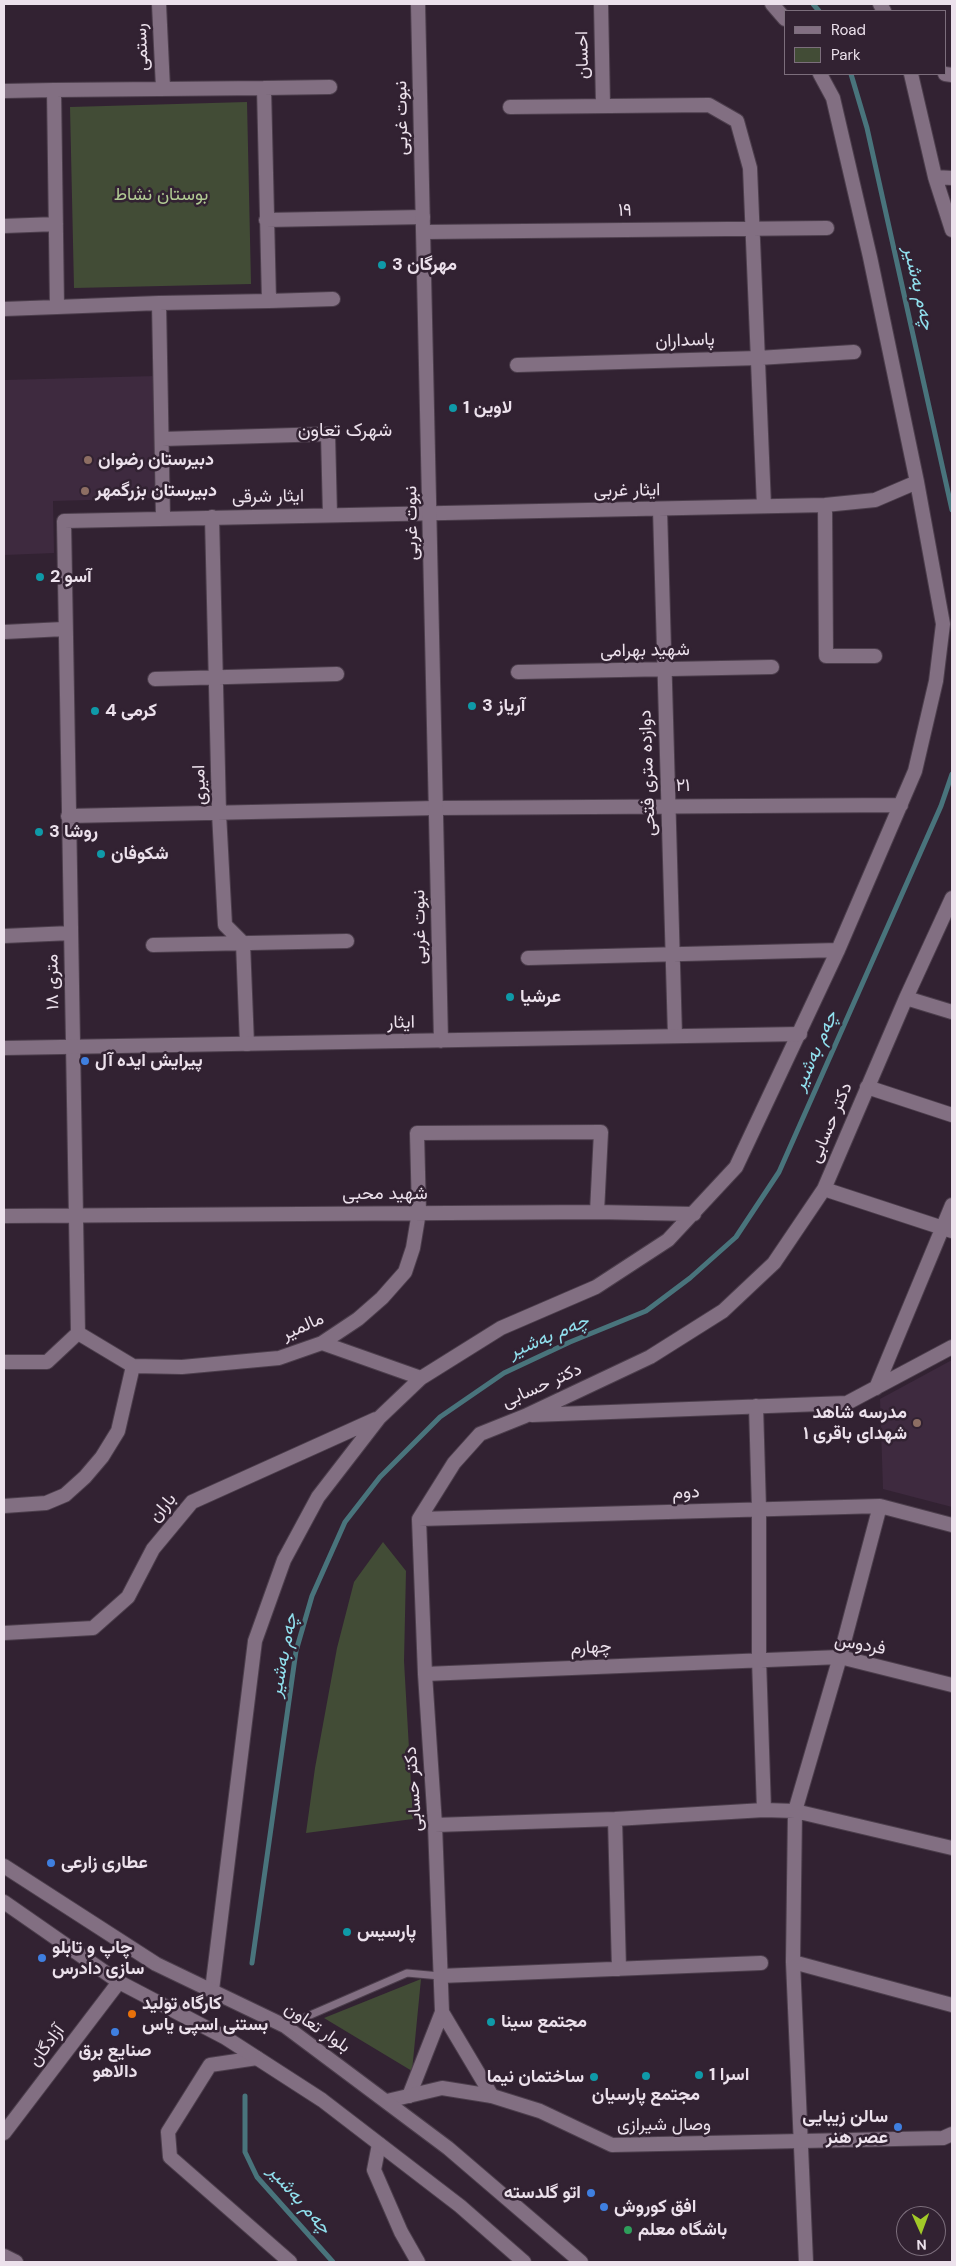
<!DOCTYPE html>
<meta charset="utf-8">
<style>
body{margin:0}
#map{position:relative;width:956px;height:2266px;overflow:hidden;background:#322232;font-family:"DM Sans",sans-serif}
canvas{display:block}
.frame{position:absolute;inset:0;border:5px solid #ece1ec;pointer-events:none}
.legend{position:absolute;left:784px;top:10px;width:162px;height:65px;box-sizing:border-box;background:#322232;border:1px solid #7c6e7c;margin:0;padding:6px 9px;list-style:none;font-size:15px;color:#ece1ec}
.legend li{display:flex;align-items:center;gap:10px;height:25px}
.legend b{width:25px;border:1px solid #7c6e7c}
.north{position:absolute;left:896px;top:2206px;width:50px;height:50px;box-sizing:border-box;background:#322232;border:1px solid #7c6e7c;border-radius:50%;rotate:178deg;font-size:14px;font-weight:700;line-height:20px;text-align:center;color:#ece1ec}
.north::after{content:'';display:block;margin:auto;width:18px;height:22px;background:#a2c928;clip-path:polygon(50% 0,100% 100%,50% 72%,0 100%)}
</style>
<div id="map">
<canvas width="956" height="2266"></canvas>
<div class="frame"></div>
<ul class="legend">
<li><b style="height:6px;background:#826f82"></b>Road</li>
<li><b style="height:14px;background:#424c36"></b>Park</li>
</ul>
<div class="north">N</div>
</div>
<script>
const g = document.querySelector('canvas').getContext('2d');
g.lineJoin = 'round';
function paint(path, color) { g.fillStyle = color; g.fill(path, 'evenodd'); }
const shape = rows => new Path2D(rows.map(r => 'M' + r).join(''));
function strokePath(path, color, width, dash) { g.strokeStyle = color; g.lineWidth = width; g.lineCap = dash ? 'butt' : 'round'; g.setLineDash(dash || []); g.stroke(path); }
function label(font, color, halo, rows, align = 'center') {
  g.font = font + ' "DM Sans",Vazirmatn,sans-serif'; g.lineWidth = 5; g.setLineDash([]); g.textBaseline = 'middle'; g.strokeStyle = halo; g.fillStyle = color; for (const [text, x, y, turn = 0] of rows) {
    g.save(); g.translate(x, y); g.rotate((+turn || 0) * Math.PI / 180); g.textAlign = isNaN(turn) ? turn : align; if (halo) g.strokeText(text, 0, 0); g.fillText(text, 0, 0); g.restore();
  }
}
paint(shape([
 [156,376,160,498,53,501,54,553,4,555,4,380],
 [952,1360,952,1507,883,1489,880,1399]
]), '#3e2a3f');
paint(shape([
 [247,102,251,284,74,288,70,107],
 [383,1542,406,1571,404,1661,413,1819,306,1833,315,1768,337,1648,354,1582],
 [421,1979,412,2071,324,2018]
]), '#424c36');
strokePath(shape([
 [813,4,819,11],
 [851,74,867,128,952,510],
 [252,1963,296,1651,312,1596,345,1522,380,1477,440,1417,504,1373,570,1342,646,1311,690,1278,736,1237,779,1172,941,806,952,774],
 [245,2096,245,2152,257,2177,333,2262]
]), '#49747c', 5);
const service = shape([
 [285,2026,407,1973,440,1976]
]);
const minor = shape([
 [159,4,163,88],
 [601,4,603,105],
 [772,4,785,19],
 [880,4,884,11],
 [911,74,935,177,952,230],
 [945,74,952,75],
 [264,88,330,87],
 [4,91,54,90],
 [510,107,709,105,737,121,750,168,764,506],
 [935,177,952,178],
 [266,220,423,217],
 [4,226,56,224],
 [424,232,827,228],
 [269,301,264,88,54,90,57,307,159,303,269,301,333,299],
 [159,303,163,518],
 [4,309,57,307],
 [517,365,758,358,854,352],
 [162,439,328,434,330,515],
 [825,505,826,656,875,656],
 [660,509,675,1036],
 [212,517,219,813,225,925,243,943,247,1044],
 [4,632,64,629],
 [518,672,772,667],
 [155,679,337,674],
 [68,816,436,808,901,805],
 [4,936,71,933],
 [153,945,347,941],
 [528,958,838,950],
 [906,998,952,1012],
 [867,1087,952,1115],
 [824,1189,952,1231],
 [4,1216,597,1212,694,1214],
 [78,1333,64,521,825,505,875,500,917,482],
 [322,1343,421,1378],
 [4,1362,47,1362,78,1333,133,1366,118,1431,102,1457,85,1477,65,1495,46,1503,4,1506],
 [133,1366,182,1367,279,1358,322,1343,358,1319,382,1298,405,1272,413,1248,419,1212,417,1133,601,1132,597,1212],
 [876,1388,952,1205],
 [756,1406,759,1509,759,1659,764,1810],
 [532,1415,847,1403,952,1347],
 [419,1519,880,1506,952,1525],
 [4,1633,93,1628,128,1597,153,1549,192,1502,376,1419],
 [425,1674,840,1657,952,1685],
 [615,1819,619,1969],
 [435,1825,615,1819,764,1810,795,1811,952,1848],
 [793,1962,952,2005],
 [440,1976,761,1963],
 [212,1990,255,1641,284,1560,318,1497,379,1418,421,1378,501,1328,596,1287,668,1240,736,1167,838,950,915,771,936,681,943,624,917,482,870,257,833,98,820,74],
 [442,2012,435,1825,425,1674,419,1519,454,1463,480,1434,525,1416,650,1357,723,1311,774,1263,824,1189,906,998,952,898],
 [257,2058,210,2065,168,2132,170,2157,290,2262],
 [409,2096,442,2012,492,2096],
 [379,2144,374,2170,401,2232,418,2262],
 [4,2256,16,2262],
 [806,2262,793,1962,795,1811,840,1657,880,1506]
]);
const tertiary = shape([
 [418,4,441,1041],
 [4,1048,800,1034],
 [387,2101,442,2088,492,2096,540,2111,612,2145,943,2138,952,2134],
 [4,2133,119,1982]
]);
const secondary = shape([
 [4,1866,156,1964,285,2026,448,2148,581,2262],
 [4,1902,119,1982,226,2038,322,2100,460,2206,524,2262]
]);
strokePath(service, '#4c3e4c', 9);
strokePath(minor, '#4c3e4c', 16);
strokePath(tertiary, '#4c3e4c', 16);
strokePath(secondary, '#4c3e4c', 16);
strokePath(service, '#826f82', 7);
strokePath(minor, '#826f82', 14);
strokePath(tertiary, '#826f82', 14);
strokePath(secondary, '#826f82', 14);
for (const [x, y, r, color] of [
 [382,265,5,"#0f9aa8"],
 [453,408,5,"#0f9aa8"],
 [88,460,5,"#8d6e63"],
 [85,491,5,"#8d6e63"],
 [40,577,5,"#0f9aa8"],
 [472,706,5,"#0f9aa8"],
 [95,711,5,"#0f9aa8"],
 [39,832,5,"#0f9aa8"],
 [101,854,5,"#0f9aa8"],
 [510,997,5,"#0f9aa8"],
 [85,1061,5,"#3f7fe0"],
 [917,1423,5,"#8d6e63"],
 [51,1863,5,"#3f7fe0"],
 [347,1932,5,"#0f9aa8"],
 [42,1958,5,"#3f7fe0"],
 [132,2014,5,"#e8710a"],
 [491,2022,5,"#0f9aa8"],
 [115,2032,5,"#3f7fe0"],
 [699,2075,5,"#0f9aa8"],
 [646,2076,5,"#0f9aa8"],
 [594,2077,5,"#0f9aa8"],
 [898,2127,5,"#3f7fe0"],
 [591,2193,5,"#3f7fe0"],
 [604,2207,5,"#3f7fe0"],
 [628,2230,5,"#2e9e5b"]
]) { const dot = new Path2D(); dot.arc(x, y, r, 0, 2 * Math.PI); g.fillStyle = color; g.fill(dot); strokePath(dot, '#322232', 2); }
label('18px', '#ece1ec', '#322232', [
 ["رستمی",142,47,-92],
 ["احسان",583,55,-91],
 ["نبوت غربی",402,118,-91],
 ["۱۹",625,211,-1],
 ["پاسداران",685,341,-2],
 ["ایثار غربی",627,491,-1],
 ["ایثار شرقی",268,497,-1],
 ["نبوت غربی",412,523,-91],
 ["شهید بهرامی",645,651,-1],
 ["دوازده متری فتحی",648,773,-92],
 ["امیری",200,785,-92],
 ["۲۱",683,786],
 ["نبوت غربی",420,927,-91],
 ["۱۸ متری",53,982,-91],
 ["ایثار",401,1023,-1],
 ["دکتر حسابی",831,1123,-67],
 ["شهید محبی",385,1194],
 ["مالمیر",303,1327,-24],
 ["دکتر حسابی",542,1386,-24],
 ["دوم",686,1493,-2],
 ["باران",163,1508,-50],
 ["فردوس",860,1645,10],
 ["چهارم",591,1648,-3],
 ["دکتر حسابی",414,1789,-94],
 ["بلوار تعاون",317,2028,34],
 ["آزادگان",47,2046,-53],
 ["وصال شیرازی",664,2125]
]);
label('18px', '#b1ca93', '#322232', [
 ["بوستان نشاط",161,195]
]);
label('bold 18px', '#ece1ec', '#322232', [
 ["مهرگان 3",392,265],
 ["لاوین 1",463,408],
 ["دبیرستان رضوان",98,460],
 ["دبیرستان بزرگمهر",95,491],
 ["آسو 2",50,577],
 ["آریاز 3",482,706],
 ["کرمی 4",105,711],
 ["روشا 3",49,832],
 ["شکوفان",111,854],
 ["عرشیا",520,997],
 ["پیرایش ایده آل",95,1061],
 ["مدرسه شاهد",907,1413,"right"],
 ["شهدای باقری ۱",907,1434,"right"],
 ["عطاری زارعی",61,1863],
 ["پارسیس",357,1932],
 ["چاپ و تابلو",52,1948],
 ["سازی دادرس",52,1969],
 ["کارگاه تولید",142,2004],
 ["بستنی اسپی یاس",142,2025],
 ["مجتمع سینا",501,2022],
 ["صنایع برق",115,2051,"center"],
 ["دالاهو",115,2072,"center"],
 ["اسرا 1",709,2075],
 ["ساختمان نیما",584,2077,"right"],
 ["مجتمع پارسیان",646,2095,"center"],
 ["سالن زیبایی",888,2117,"right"],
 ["عصر هنر",888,2138,"right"],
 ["اتو گلدسته",581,2193,"right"],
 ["افق کوروش",614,2207],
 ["باشگاه معلم",638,2230]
], 'left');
label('italic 19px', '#90dfed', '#322232', [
 ["چەم بەشیر",918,288,77],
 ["چەم بەشیر",816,1051,-66],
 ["چەم بەشیر",549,1337,-23],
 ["چەم بەشیر",284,1655,-79],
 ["چەم بەشیر",299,2200,49]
]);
label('19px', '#ece1ec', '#322232', [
 ["شهرک تعاون",345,431]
]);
</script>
